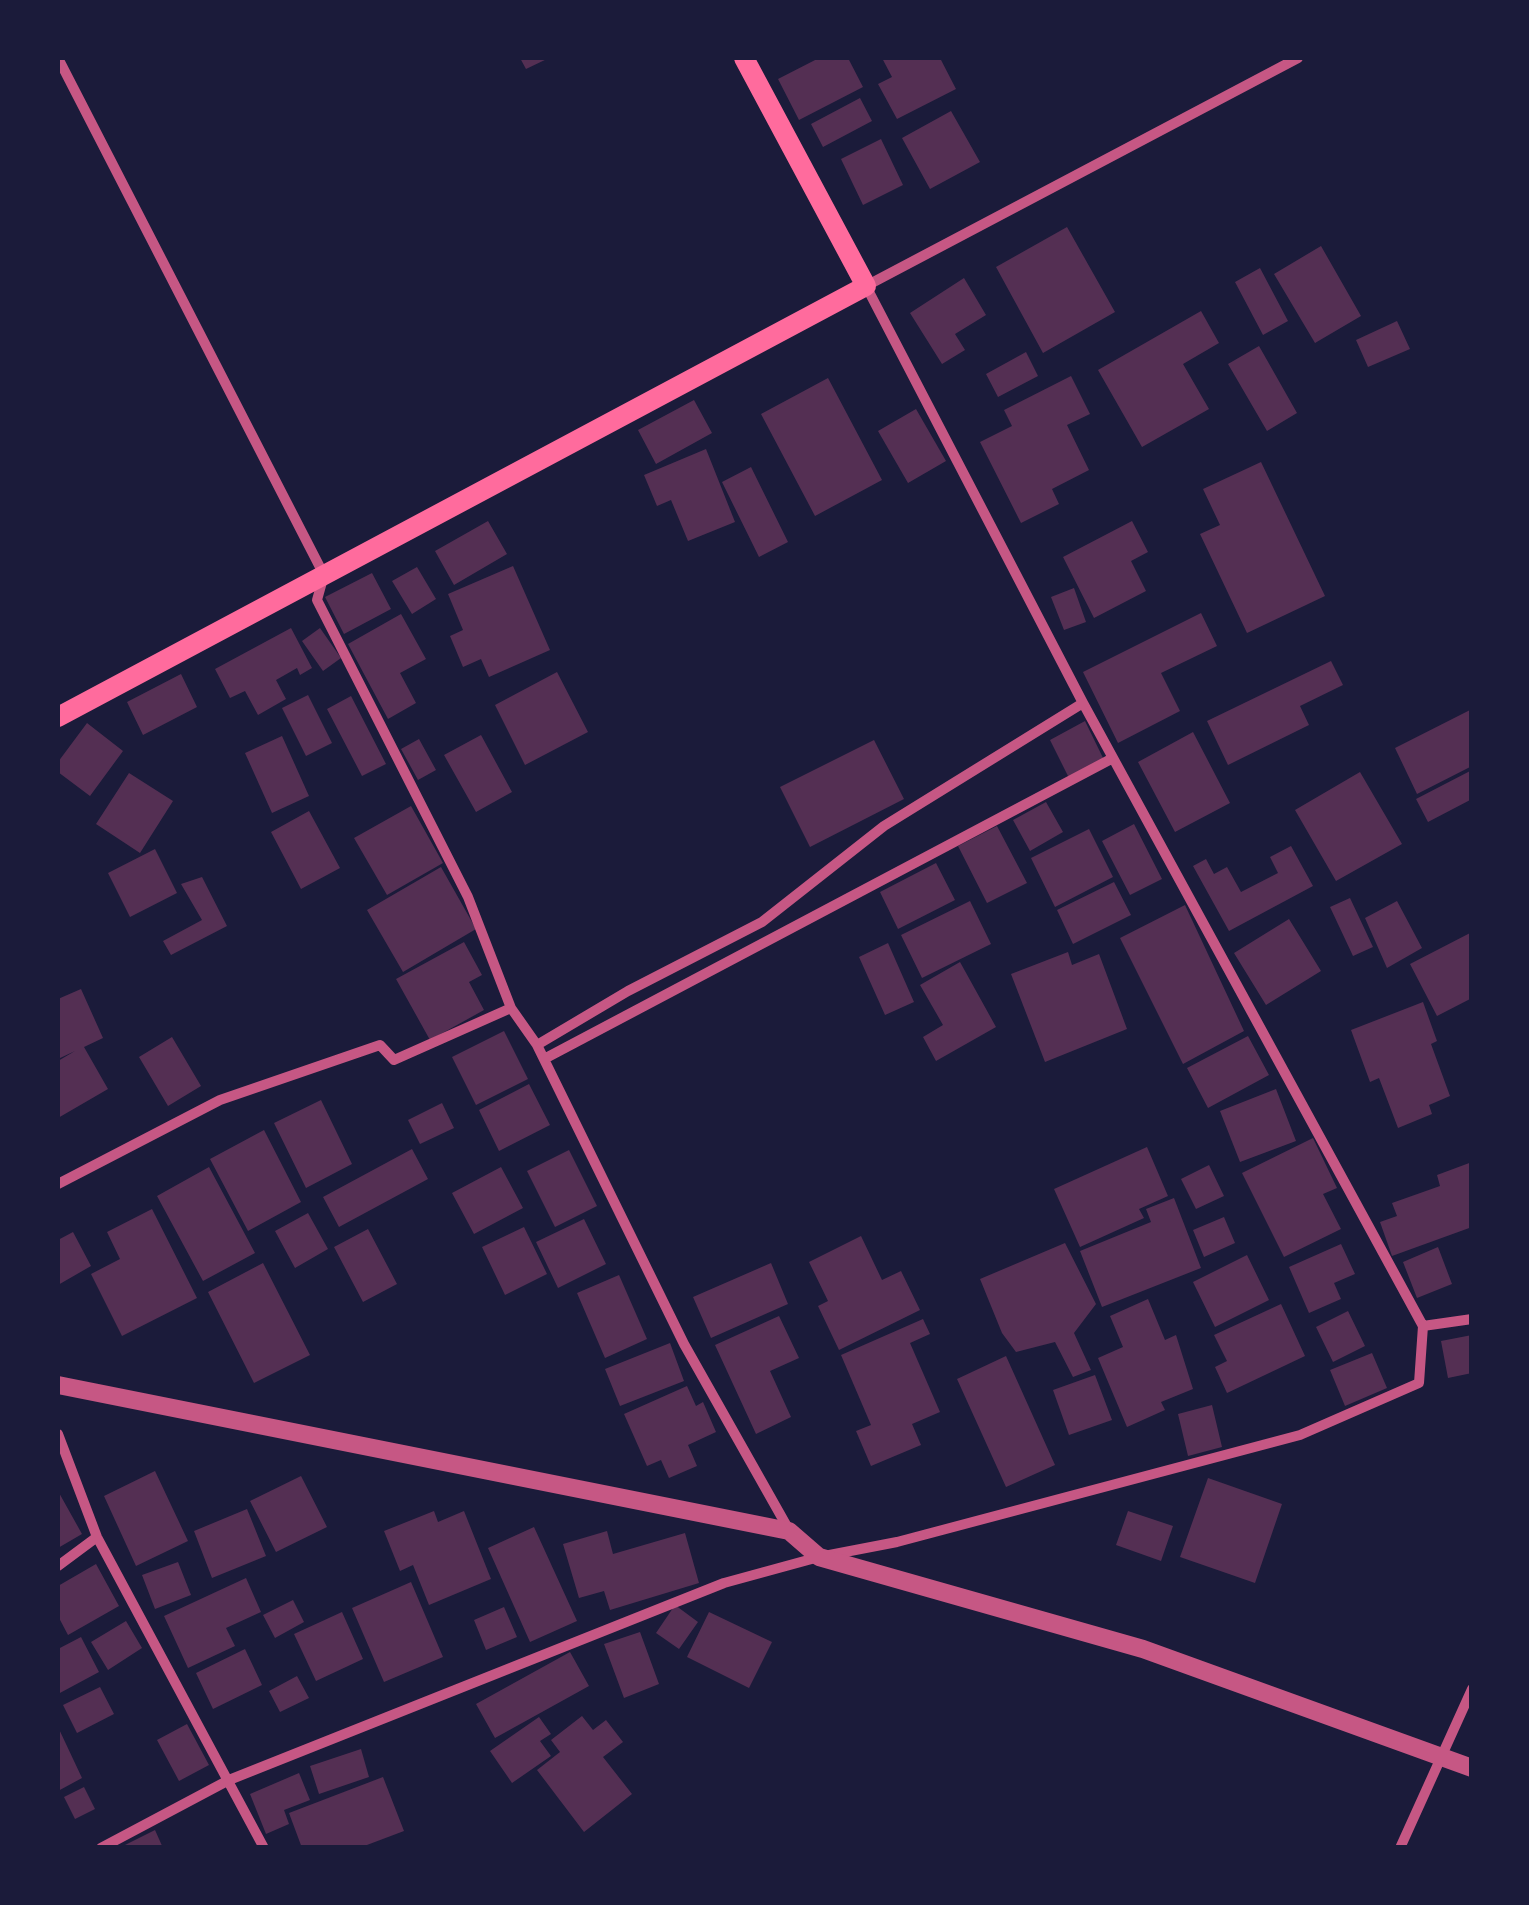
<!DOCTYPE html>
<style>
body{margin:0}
#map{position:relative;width:1529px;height:1905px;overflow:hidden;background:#1b1b3a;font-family:"Playfair Display",serif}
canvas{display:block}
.frame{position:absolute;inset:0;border:60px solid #1b1b3a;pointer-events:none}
</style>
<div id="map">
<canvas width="1529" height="1905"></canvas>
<div class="frame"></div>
</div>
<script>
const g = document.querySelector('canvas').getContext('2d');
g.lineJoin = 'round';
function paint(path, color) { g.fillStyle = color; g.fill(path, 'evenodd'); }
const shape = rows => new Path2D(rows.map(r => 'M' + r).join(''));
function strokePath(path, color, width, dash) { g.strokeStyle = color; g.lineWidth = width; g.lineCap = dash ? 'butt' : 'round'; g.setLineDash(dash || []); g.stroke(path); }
paint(shape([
 [520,58,549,58,526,69],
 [819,58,848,58,863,87,799,120,778,79],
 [882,58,940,58,956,89,897,119,878,84,892,77],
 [860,98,872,121,823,147,811,124],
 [951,111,980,162,930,189,902,138],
 [881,139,903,185,863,205,841,159],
 [1067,227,1115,312,1043,353,996,267],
 [1321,246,1361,316,1315,343,1274,274],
 [1260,268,1288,321,1263,335,1235,282],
 [964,278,986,315,955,334,965,350,942,364,910,313],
 [1201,311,1219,343,1183,364,1209,409,1142,447,1098,370],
 [1397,321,1410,349,1368,367,1356,340],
 [1259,346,1297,413,1267,431,1228,364],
 [1026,352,1038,376,998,397,986,374],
 [1071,376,1090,414,1067,425,1089,470,1052,489,1059,504,1021,523,980,442,1012,426,1004,410],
 [828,378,882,480,815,516,761,414],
 [694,400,712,433,656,464,638,430],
 [916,409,946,461,908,483,878,431],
 [706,449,735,522,688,541,671,500,657,506,644,475],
 [1261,462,1325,596,1247,633,1200,534,1220,525,1203,489],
 [751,467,788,542,759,557,722,482],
 [488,521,507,554,454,585,435,551],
 [1132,521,1148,552,1131,561,1146,591,1094,618,1063,557],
 [513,566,550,650,489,677,481,659,463,667,450,636,463,630,448,594],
 [417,567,436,599,412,614,392,581],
 [372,573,391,609,344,634,325,597],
 [1074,588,1086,622,1064,630,1051,597],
 [1201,613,1217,646,1161,673,1180,711,1118,743,1083,672],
 [401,614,426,659,400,673,416,703,388,719,348,644],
 [291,628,312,668,300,675,297,668,276,680,286,699,258,715,245,691,230,698,215,669],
 [320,628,341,658,323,671,302,641],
 [1331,661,1343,685,1300,706,1309,725,1228,765,1207,721],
 [557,672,588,732,525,765,495,705],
 [181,674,197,707,143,735,127,702],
 [308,695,332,743,306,756,282,708],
 [351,696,386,764,362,776,327,709],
 [1472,709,1472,766,1417,794,1395,748],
 [1085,721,1105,762,1070,780,1050,740],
 [87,723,123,751,90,796,58,772,58,762],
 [1193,732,1230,803,1175,832,1138,762],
 [481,735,512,792,476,812,444,755],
 [282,736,309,796,272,813,245,753],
 [419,739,436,770,418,780,401,749],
 [874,740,904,799,810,847,780,787],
 [1472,770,1472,799,1428,822,1416,799],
 [1360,772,1402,844,1336,881,1295,810],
 [129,773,173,801,140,853,96,824],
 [1046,802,1063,832,1030,851,1013,820],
 [411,806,443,863,387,895,354,838],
 [309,811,340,868,301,889,271,832],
 [1134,824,1162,879,1130,895,1102,841],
 [997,826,1027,883,987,903,958,846],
 [1089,829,1113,877,1055,907,1031,858],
 [1291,846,1313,886,1229,931,1193,866,1206,859,1214,874,1227,867,1241,892,1278,873,1270,857],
 [155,849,177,893,130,917,108,873],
 [936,863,955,900,898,929,880,892],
 [441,867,476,929,403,972,367,910],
 [202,877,227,926,171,955,163,941,202,920,181,884],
 [1114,882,1131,915,1073,944,1057,910],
 [1350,898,1373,947,1353,956,1330,907],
 [970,901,991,944,922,978,901,935],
 [1397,901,1422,948,1387,968,1365,918],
 [1185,905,1244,1031,1183,1064,1120,938],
 [1289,919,1321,971,1266,1005,1234,953],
 [1472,932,1472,998,1437,1016,1410,964],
 [464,942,482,975,469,982,484,1010,430,1040,396,979],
 [888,943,914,1002,885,1015,859,957],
 [1068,952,1072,965,1099,954,1127,1029,1045,1062,1011,974],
 [960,962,996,1027,936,1061,923,1037,943,1025,920,985],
 [81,989,103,1038,84,1047,108,1089,58,1118,58,1061,75,1051,58,1059,58,999],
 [1423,1002,1437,1041,1431,1044,1450,1096,1429,1105,1432,1114,1398,1128,1379,1078,1370,1082,1351,1030],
 [504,1031,528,1079,476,1105,452,1057],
 [1248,1036,1269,1075,1208,1108,1187,1068],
 [172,1037,201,1086,168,1106,139,1057],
 [529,1084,550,1125,499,1151,479,1110],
 [1276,1089,1296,1141,1240,1162,1220,1111],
 [321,1100,352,1164,306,1188,274,1123],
 [442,1103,454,1128,420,1144,408,1120],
 [264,1130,301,1202,248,1231,210,1159],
 [1313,1138,1337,1188,1323,1194,1341,1229,1284,1257,1242,1173],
 [1147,1147,1168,1196,1139,1209,1144,1218,1080,1247,1054,1189],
 [412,1149,428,1179,339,1227,323,1197],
 [569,1150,597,1206,555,1227,527,1171],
 [1472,1162,1472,1227,1392,1256,1380,1222,1397,1216,1392,1203,1440,1186,1437,1175],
 [1209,1165,1224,1196,1196,1209,1181,1179],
 [209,1167,255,1253,203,1281,157,1196],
 [501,1167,523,1208,474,1234,452,1193],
 [1174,1198,1201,1268,1102,1307,1080,1251,1151,1222,1146,1209],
 [152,1209,197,1298,122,1336,91,1274,120,1259,107,1232],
 [308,1213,328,1249,295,1268,275,1231],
 [1224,1217,1235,1243,1204,1257,1193,1230],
 [584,1219,606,1264,558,1288,536,1242],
 [524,1227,547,1274,505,1295,482,1247],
 [368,1229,397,1284,363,1302,334,1247],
 [73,1232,91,1266,58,1285,58,1240],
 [861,1236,882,1280,901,1271,920,1310,839,1350,818,1306,828,1301,809,1262],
 [1065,1243,1096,1304,1074,1333,1091,1370,1073,1377,1055,1342,1016,1352,1002,1333,980,1279],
 [1341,1244,1355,1274,1334,1283,1341,1299,1309,1313,1289,1267],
 [1438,1247,1452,1284,1417,1298,1403,1262],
 [1247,1255,1269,1300,1215,1327,1193,1282],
 [263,1263,310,1355,254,1383,208,1292],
 [771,1263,788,1304,711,1338,693,1297],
 [619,1275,647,1339,605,1358,577,1293],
 [1148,1299,1165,1340,1176,1335,1193,1389,1161,1402,1165,1410,1127,1427,1098,1358,1123,1347,1110,1316],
 [1281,1304,1305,1356,1227,1393,1215,1367,1227,1361,1214,1335],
 [1348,1311,1365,1346,1333,1362,1316,1327],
 [779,1316,799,1358,770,1371,791,1417,756,1434,715,1345],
 [923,1319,930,1334,910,1343,940,1412,912,1424,921,1445,871,1466,856,1431,871,1425,841,1355],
 [1472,1335,1472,1373,1448,1378,1441,1341],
 [670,1343,684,1381,620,1406,605,1369],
 [1372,1353,1387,1388,1345,1406,1330,1370],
 [1006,1356,1055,1465,1006,1487,957,1379],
 [1095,1375,1112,1420,1069,1435,1053,1390],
 [687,1386,696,1406,703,1402,716,1432,688,1445,697,1466,669,1478,661,1460,647,1466,624,1414],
 [1212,1405,1222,1447,1188,1456,1178,1414],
 [155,1471,188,1541,136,1566,104,1496],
 [301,1476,327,1527,276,1552,250,1501],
 [1208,1478,1282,1504,1255,1583,1180,1557],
 [58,1491,82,1534,58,1548],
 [247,1509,266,1556,212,1578,194,1531],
 [434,1511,438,1522,464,1511,491,1579,429,1605,413,1565,400,1571,384,1531],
 [1128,1511,1173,1526,1161,1561,1116,1545],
 [534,1527,577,1621,530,1642,488,1548],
 [607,1531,613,1554,685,1533,699,1583,610,1610,604,1591,579,1598,563,1544],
 [178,1562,191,1595,155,1609,142,1575],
 [96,1564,119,1606,68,1635,58,1616,58,1586],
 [246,1578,261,1612,226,1628,235,1646,188,1668,164,1616],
 [411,1582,443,1657,384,1682,352,1608],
 [293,1600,304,1622,275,1638,263,1615],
 [675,1605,698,1622,679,1649,656,1633],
 [504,1607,517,1637,486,1650,474,1620],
 [342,1612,363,1659,316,1681,294,1634],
 [709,1612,772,1642,749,1688,687,1657],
 [126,1621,142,1648,108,1670,91,1642],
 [640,1632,659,1684,624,1698,604,1644],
 [81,1637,99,1672,58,1694,58,1649],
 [245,1649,262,1685,213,1709,196,1673],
 [570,1652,589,1686,495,1738,476,1704],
 [297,1676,309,1698,280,1712,269,1691],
 [100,1687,114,1714,77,1733,63,1705],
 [582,1716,593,1730,606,1720,623,1742,603,1757,632,1794,584,1832,537,1770,560,1752,551,1740],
 [539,1717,551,1734,540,1741,551,1756,512,1783,490,1751],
 [187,1724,209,1765,179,1781,157,1740],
 [58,1727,82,1778,58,1791],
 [361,1749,369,1777,319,1794,310,1766],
 [299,1773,310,1800,284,1810,289,1824,266,1834,250,1794],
 [383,1777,404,1831,359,1848,302,1848,289,1813],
 [84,1787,95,1809,75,1819,64,1797],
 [155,1830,163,1848,119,1848]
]), '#542f53');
strokePath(shape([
 [58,58,324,575,317,600,468,897,511,1008,537,1045],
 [544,1059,1113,758],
 [58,1184,220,1100,380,1045,394,1060,511,1008],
 [1423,1326,1472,1319],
 [58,1434,97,1537,264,1848],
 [789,1530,684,1344,537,1045,628,991,762,922,884,826,1083,703],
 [58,1566,97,1537],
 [101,1848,229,1780,724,1583,819,1557,897,1542,1300,1435,1419,1383,1423,1326,1083,703,866,286,1298,58],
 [1400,1848,1472,1689]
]), '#c65784', 10);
strokePath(shape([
 [58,1385,789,1531,819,1557,1143,1649,1472,1768]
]), '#c65784', 18);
strokePath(shape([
 [58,717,866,286,744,58]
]), '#ff6b9d', 20);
</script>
